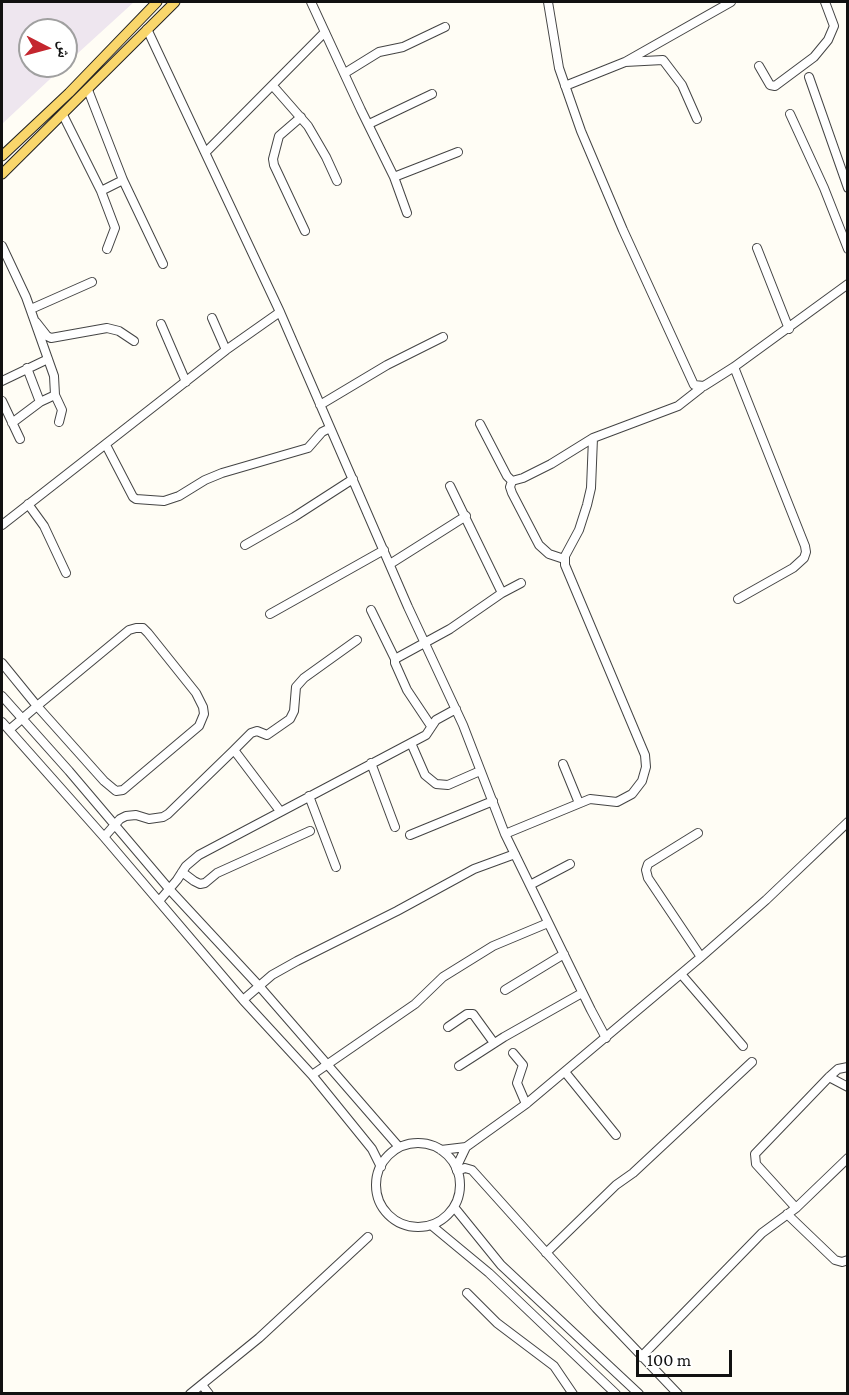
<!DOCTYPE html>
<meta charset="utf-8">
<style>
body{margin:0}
#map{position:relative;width:849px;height:1395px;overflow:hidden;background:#fffdf5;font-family:"Crimson Pro","Noto Naskh Arabic",serif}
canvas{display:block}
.frame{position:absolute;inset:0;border:3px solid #111;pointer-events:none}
.north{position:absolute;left:18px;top:18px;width:60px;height:60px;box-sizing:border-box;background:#fff;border:2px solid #a0a0a0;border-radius:50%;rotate:96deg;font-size:16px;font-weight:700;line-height:24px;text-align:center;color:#111}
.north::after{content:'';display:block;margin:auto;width:21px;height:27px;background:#c4262e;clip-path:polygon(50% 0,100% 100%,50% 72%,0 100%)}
.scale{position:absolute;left:636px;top:1350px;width:96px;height:27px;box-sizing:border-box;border:3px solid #111;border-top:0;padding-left:8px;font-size:18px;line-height:21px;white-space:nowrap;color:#111;-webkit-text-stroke:4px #fff;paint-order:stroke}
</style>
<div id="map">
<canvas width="849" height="1395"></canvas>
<div class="frame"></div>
<div class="north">ش</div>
<div class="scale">100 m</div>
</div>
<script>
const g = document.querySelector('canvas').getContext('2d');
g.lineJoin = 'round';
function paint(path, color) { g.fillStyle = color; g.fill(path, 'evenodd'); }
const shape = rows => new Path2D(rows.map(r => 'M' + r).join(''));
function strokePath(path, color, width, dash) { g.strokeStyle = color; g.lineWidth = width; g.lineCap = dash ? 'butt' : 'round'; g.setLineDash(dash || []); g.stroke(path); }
paint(shape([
 [2,2,134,2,66,64,66,30,30,30,30,66,64,66,2,124]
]), '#eee6ef');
const minor = shape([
 [311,2,361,110,394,177,407,213],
 [548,2,559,68,581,131,623,230,694,385,704,386,734,367,848,284],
 [147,29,280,312,408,607,463,725,505,834,591,1010,606,1038],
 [625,62,731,2],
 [759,66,770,85,775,86,814,57,828,40,834,26,825,2],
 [345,73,379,52,403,47,445,27],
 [809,77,848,188],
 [273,86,308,126,326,157,337,181],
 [565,86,625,62,663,60,682,85,697,119],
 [88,90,123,180,163,264],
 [790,114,824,188,848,249],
 [63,115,101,191,115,228,107,249],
 [301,117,279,136,273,159,274,165,305,231],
 [369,124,432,94],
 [206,152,325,32],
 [394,177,458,152],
 [101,191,123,180],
 [2,246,26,297,54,376,55,395,62,410,59,422],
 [757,248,789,329],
 [31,309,92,282],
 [212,318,226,350],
 [36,322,47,336,51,338,107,328,119,331,134,341],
 [161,324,186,382],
 [734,367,805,546,806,552,804,558,793,568,738,599],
 [27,368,40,402],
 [2,381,48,359],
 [2,401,20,439],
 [320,405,387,365,443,337],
 [12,423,40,402,55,395],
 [480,424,507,476,512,481,523,478,551,464,593,438],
 [106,445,133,497,136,499,164,501,179,496,205,480,222,473,308,448,322,432,330,428],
 [512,481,510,487,512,493,539,545,549,554,564,559],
 [450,486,502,593],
 [28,504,44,526,66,573],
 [2,525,226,350,280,312],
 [245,545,294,517,353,479],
 [390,564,466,516],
 [371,610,395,659],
 [270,614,384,550],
 [2,663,37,706,104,781,116,791,123,790,199,726,204,714,203,707,196,693,148,633,143,628,136,628,129,630,37,706,9,730],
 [2,696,69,771,170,890,260,987,399,1147],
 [2,722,104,837,243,1000,312,1075,372,1149,381,1167],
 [431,726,407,690,395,663,395,659,450,629,502,593,521,583],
 [411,743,425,775,436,784,448,785,480,771],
 [234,750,251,733,257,731,267,735,290,719,294,711,296,687,304,678,357,640],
 [371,763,395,827],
 [563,764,579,803],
 [309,796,336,867],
 [698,833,648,864,646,870,648,878,701,957],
 [505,834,590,799,617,802,632,794,642,781,646,767,645,755,565,565,565,556,579,530,587,505,591,488,593,438,678,406,701,388],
 [410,835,493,801],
 [104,837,120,819,126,816,136,815,149,819,163,817,168,814,234,750,280,811],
 [182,872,194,881,200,884,205,883,217,873,310,831],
 [530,885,570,864],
 [159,901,177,880,186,866,199,855,426,735,436,720,456,709],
 [681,974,743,1046],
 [505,990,564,954],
 [243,1000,272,975,297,961,397,911,474,869,515,854],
 [448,1027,467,1014,473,1014,494,1043],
 [513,1053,523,1065,517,1083,526,1104],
 [459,1066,504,1037,582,993],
 [565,1072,616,1135],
 [312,1075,415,1004,443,977,493,946,548,923],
 [829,1077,848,1087],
 '376 1185a42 42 0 1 1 84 0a42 42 0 1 1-84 0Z',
 [441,1150,466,1147,526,1104,701,957,766,900,848,822],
 [456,1168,466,1147],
 [457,1171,465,1168,472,1170,596,1308,678,1394],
 [454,1207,501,1265,639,1394],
 [796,1208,756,1164,755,1154,829,1077,838,1069,848,1067],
 [787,1214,835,1260,842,1262,848,1260],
 [431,1225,489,1273,616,1394],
 [546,1253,616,1185,633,1173,752,1062],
 [467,1293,497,1323,554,1366,573,1394],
 [641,1357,762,1233,796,1208,848,1158],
 [202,1385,209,1394],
 [190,1394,259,1338,368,1237]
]);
const major = shape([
 [2,156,69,93,157,2],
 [2,174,175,2]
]);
strokePath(minor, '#444', 10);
strokePath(major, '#222', 11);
strokePath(minor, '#fff', 8);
strokePath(major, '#f9d66b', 9);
</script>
